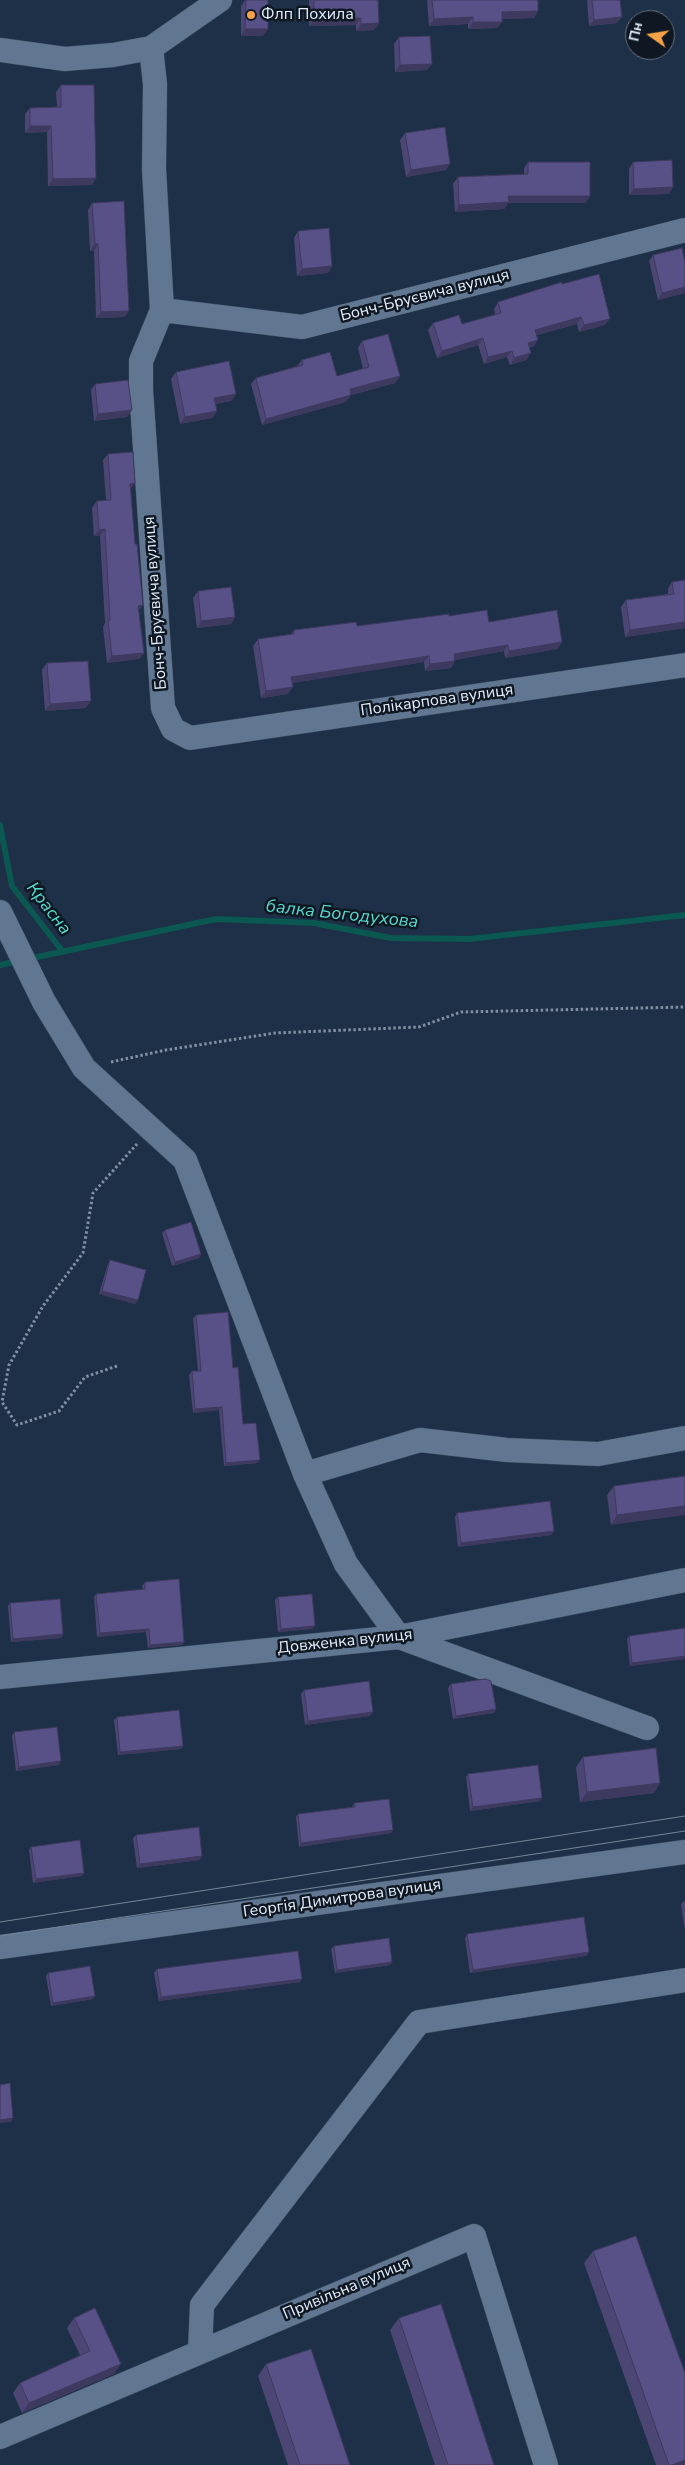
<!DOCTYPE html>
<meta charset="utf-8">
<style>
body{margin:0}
#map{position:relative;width:685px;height:2465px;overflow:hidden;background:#1d3047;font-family:"Nunito Sans",sans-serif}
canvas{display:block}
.north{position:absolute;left:625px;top:10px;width:50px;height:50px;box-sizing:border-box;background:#0f1822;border:1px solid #636e7a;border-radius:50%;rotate:283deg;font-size:14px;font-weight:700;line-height:20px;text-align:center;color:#e2eefd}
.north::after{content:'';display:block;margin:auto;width:18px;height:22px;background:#f5a346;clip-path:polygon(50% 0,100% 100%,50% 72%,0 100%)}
</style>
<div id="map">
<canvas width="685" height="2465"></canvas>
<div class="north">Пн</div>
</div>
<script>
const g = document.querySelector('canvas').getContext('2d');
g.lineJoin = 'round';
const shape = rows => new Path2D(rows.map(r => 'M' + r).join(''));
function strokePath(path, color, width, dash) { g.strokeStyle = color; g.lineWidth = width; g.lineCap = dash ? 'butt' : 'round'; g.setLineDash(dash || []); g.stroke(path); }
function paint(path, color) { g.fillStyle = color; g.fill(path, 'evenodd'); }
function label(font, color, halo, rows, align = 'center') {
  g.font = font + ' "Nunito Sans",sans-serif'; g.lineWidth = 5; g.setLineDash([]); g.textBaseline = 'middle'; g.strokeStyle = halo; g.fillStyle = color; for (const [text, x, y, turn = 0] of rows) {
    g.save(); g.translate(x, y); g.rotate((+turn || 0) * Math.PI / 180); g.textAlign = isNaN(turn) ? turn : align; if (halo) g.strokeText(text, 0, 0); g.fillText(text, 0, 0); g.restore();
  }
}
strokePath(shape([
 [0,825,12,886,63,952],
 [28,959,216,919,314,923,391,938,469,939,685,915],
 [0,965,18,961]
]), '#0b5751', 6);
const minor = shape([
 [151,48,155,84,154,169,162,310,141,361,141,390,163,708,173,729,190,738,685,665],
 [0,50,65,59,113,55,151,48,220,0],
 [162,310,302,327,685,230],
 [0,912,44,1002,84,1068,185,1160,305,1474,346,1564,399,1637,647,1728],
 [305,1474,420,1440,507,1450,598,1454,685,1438],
 [0,1677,399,1637,685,1580],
 [0,1947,685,1852],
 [200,2351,202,2305,419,2022,685,1980],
 [0,2437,474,2236,546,2465]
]);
strokePath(minor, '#3b4b5f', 25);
strokePath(shape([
 [111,1062,166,1050,275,1033,419,1027,461,1012,685,1007],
 [117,1366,85,1377,59,1411,17,1425,2,1402,9,1365,43,1306,83,1253,93,1193,137,1144]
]), '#808fa2', 3, [2.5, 2.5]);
strokePath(minor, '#607691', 24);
strokePath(shape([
 [0,1922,685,1816],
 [0,1936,685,1831]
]), '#768699', 1);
paint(shape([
 [245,0,268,0,263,36,241,36,241,6],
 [309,0,378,0,379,23,374,30,356,31,356,25,309,26],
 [427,0,538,0,538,11,534,18,502,19,502,22,497,28,468,29,468,24,429,26],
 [587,0,620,0,617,23,589,26],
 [399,37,427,70,395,72,394,44],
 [61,85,96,178,92,185,48,186,47,132,25,133,25,114,30,108,57,107,56,92],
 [405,133,446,170,406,177,400,140],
 [528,162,590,196,585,203,508,203,504,209,455,212,453,184,458,177,524,174,524,168],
 [633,162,673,187,669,194,629,195,629,169],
 [92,203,125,317,96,318,94,251,90,251,88,210],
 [298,231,332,266,328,273,297,276,294,238],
 [653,255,685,262,685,293,658,300,649,261],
 [562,284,605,325,579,332,577,324,537,335,534,346,529,348,531,353,526,360,510,365,507,357,484,364,478,345,437,358,428,330,433,323,462,324,495,315,494,309,498,302],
 [362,341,400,376,395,383,351,395,346,402,262,425,251,384,256,378,297,366,302,360,337,376,363,369,358,348],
 [176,372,236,394,231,401,215,404,217,411,212,418,180,424,171,379],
 [95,384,127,417,94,421,91,390],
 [108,454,131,489,139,611,144,653,139,659,107,663,103,627,105,623,100,536,94,536,92,508,97,501,106,501,103,460],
 [685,580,685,628,625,637,621,607,626,600,668,594,668,589,672,582],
 [198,591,235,617,231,624,197,628,193,598],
 [449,616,489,622,562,642,557,649,505,658,504,651,455,660,451,668,425,671,424,662,292,683,288,694,261,698,253,646,258,639,291,634,294,630,357,626],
 [47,663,86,708,45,711,42,670],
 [165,1230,201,1254,199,1258,172,1266,162,1233],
 [110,1260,138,1300,135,1304,99,1294,108,1264],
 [196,1315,233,1368,243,1424,257,1463,224,1466,219,1410,193,1413,189,1375,192,1371,198,1371,193,1318],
 [685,1476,611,1525,607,1495,614,1486],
 [457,1513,554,1531,551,1535,458,1547,455,1517],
 [145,1582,184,1642,182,1645,148,1648,146,1632,97,1637,94,1597,96,1594,143,1590,142,1586],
 [278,1597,312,1629,278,1632,275,1600],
 [10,1603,63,1634,61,1638,11,1642,8,1606],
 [685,1628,685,1659,630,1666,627,1639,629,1636],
 [451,1684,496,1709,494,1713,453,1719,448,1688],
 [304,1690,370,1716,305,1725,301,1694],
 [117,1717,183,1746,181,1749,118,1755,114,1720],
 [14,1732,59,1765,16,1771,12,1736],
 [583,1757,660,1783,654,1793,580,1802,576,1767],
 [468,1774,540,1801,470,1811,466,1777],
 [354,1803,393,1830,391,1833,299,1847,296,1817,298,1814,352,1807],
 [136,1835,200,1860,137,1868,133,1838],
 [31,1847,84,1873,81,1876,33,1883,29,1850],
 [684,1901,685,1901,685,1931,681,1904],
 [467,1934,589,1952,586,1956,470,1973,465,1938],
 [334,1946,390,1965,335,1973,331,1949],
 [157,1969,300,1982,159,2001,154,1973],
 [48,1973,93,1999,51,2006,46,1976],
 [593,2251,685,2465,656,2465,584,2263],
 [74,2318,114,2374,22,2413,13,2393,20,2383,80,2355,67,2328],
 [399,2318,494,2465,435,2465,390,2330],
 [266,2364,350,2465,288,2465,258,2376]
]), '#4c4674');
paint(shape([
 [538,11,534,18,497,19,502,12],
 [473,17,468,24,429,26,434,19],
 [622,17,617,23,589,26,594,20],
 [361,18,356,25,309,26,314,19],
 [473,22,502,22,497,28,468,29],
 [379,23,374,30,356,31,361,24],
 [245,29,268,29,263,36,241,36],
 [432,64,427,70,395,72,400,65],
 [30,126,51,126,47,132,25,133],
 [450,164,446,170,406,177,411,170],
 [96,178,92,185,48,186,53,179],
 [673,187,669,194,629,195,634,189],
 [508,196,590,196,585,203,508,203,504,209,455,212,459,205],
 [95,244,98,244,94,251,90,251],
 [332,266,328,273,297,276,302,269],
 [685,287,685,293,658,300,662,293],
 [129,311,125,317,96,318,101,312],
 [581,317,577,324,531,336,535,330],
 [610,319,605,325,579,332,584,325],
 [483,338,478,345,437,358,442,351],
 [538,340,534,346,523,350,528,343],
 [512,351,507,357,484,364,488,357],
 [531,353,526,360,510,365,514,358],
 [400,376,395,383,345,396,350,389],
 [236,394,231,401,209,405,214,398],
 [351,395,346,402,262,425,266,419],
 [132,410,127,417,94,421,98,414],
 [217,411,212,418,180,424,185,417],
 [135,483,130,490,130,484],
 [105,529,100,536,94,536,99,530],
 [143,605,138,612,138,606],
 [235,617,231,624,197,628,201,621],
 [685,622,685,628,625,637,630,630],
 [562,642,557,649,505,658,509,651],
 [508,645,504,651,450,661,454,654],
 [144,653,139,659,107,663,112,656],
 [429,656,424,662,286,684,291,677],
 [455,661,451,668,425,671,430,664],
 [293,687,288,694,261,698,266,691],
 [91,701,86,708,45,711,50,704],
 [201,1254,199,1258,172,1266,175,1262],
 [102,1291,138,1300,135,1304,99,1294],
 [222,1407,219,1410,193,1413,195,1409],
 [260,1460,257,1463,224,1466,226,1463],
 [685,1506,685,1515,611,1525,617,1515],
 [554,1531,551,1535,458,1547,461,1543],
 [315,1626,312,1629,278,1632,281,1629],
 [149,1629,146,1632,97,1637,100,1633],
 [63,1634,61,1638,11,1642,13,1639],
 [184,1642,182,1645,148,1648,150,1645],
 [685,1656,685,1659,630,1666,632,1663],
 [496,1709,494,1713,453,1719,456,1716],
 [373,1712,370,1716,305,1725,308,1721],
 [183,1746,181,1749,118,1755,120,1752],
 [61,1761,59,1765,16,1771,19,1767],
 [660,1783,654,1793,580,1802,587,1792],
 [542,1798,540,1801,470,1811,473,1807],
 [393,1830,391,1833,299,1847,301,1843],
 [202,1856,200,1860,137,1868,140,1864],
 [84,1873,81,1876,33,1883,36,1879],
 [589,1952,586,1956,470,1973,473,1970],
 [392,1962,390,1965,335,1973,337,1970],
 [302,1979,300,1982,159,2001,161,1997],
 [95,1996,93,1999,51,2006,53,2003],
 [13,2118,11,2122,0,2123,0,2120],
 [121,2364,114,2374,22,2413,29,2403],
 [685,2460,685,2465,672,2465]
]), '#3e395e');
const building = shape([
 [246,0,268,0,268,29,245,29,246,0],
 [314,0,378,0,379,23,361,24,361,18,314,19,314,0],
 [432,0,538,0,538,11,502,12,502,22,473,22,473,17,434,19,432,0],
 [592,0,620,0,622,17,594,20,592,0],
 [430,36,432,64,400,65,399,37,430,36],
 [61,85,94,85,96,178,53,179,51,126,30,126,30,108,61,107,61,85],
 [445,127,450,164,411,170,405,133,445,127],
 [672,160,673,187,634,189,633,162,672,160],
 [528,162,590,162,590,196,508,196,509,202,459,205,458,177,528,174,528,162],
 [124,201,129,311,101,312,98,244,95,244,92,203,124,201],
 [329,228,332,266,302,269,298,231,329,228],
 [682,248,685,262,685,287,662,293,653,255,682,248],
 [599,274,610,319,584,325,581,317,535,330,538,340,528,343,531,353,514,358,512,351,488,357,483,338,442,351,433,323,459,315,462,324,501,313,498,302,562,282,562,284,599,274],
 [388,334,400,376,350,389,351,395,266,419,256,378,303,365,302,360,330,352,337,376,369,367,362,341,388,334],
 [229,361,236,394,214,398,217,411,185,417,176,372,229,361],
 [128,380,132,410,98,414,95,384,128,380],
 [133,452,135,483,130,484,135,544,137,544,143,605,138,606,144,653,112,656,108,620,110,620,105,529,99,530,97,501,111,500,108,454,133,452],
 [685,580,685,622,630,630,626,600,674,594,672,582,685,580],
 [231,587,235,617,201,621,198,591,231,587],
 [487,610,489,622,557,610,562,642,509,651,508,645,454,654,455,661,430,664,429,656,291,677,293,687,266,691,258,639,294,634,294,630,356,622,357,626,449,614,449,616,487,610],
 [88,661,91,701,50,704,47,663,88,661],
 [191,1222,201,1254,175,1262,165,1230,191,1222],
 [110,1260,146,1270,138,1300,102,1291,110,1260],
 [228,1312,233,1368,238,1367,243,1424,256,1423,260,1460,226,1463,222,1407,195,1409,192,1371,201,1371,196,1315,228,1312],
 [685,1476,685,1506,617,1515,614,1486,685,1476],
 [550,1501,554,1531,461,1543,457,1513,550,1501],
 [179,1579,184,1642,150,1645,149,1629,100,1633,96,1594,145,1589,145,1582,179,1579],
 [312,1594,315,1626,281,1629,278,1597,312,1594],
 [60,1599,63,1634,13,1639,10,1603,60,1599],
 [685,1628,685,1656,632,1663,629,1636,685,1628],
 [485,1679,491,1681,496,1709,456,1716,451,1684,485,1679],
 [369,1681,373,1712,308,1721,304,1690,369,1681],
 [179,1710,183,1746,120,1752,117,1717,179,1710],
 [57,1727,61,1761,19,1767,14,1732,57,1727],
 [656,1748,660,1783,587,1792,583,1757,656,1748],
 [538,1765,542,1798,473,1807,468,1774,538,1765],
 [389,1799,393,1830,301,1843,298,1814,355,1807,354,1803,389,1799],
 [199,1827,202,1856,140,1864,136,1835,199,1827],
 [80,1840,84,1873,36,1879,31,1847,80,1840],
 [584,1917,589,1952,473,1970,467,1934,584,1917],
 [389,1938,392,1962,337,1970,334,1946,389,1938],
 [298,1951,302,1979,161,1997,157,1969,298,1951],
 [90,1966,95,1996,53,2003,48,1973,90,1966],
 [10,2083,13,2118,0,2120,0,2085,10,2083],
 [636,2236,685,2373,685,2460,672,2465,669,2465,593,2251,636,2236],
 [441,2304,494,2465,448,2465,399,2318,441,2304],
 [95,2308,121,2364,29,2403,20,2383,90,2351,74,2318,95,2308],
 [311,2349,350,2465,300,2465,266,2364,311,2349]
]);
paint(building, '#585187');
strokePath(building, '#3e395e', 1);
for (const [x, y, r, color] of [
 [251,15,5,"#f5a346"]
]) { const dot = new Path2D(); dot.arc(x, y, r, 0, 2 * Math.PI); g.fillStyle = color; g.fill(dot); strokePath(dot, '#0f1822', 2); }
label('16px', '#e2eefd', '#0f1822', [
 ["Флп Похила",261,15]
], 'left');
label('16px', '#e2eefd', '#0f1822', [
 ["Бонч-Бруєвича вулиця",425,296,-14],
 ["Бонч-Бруєвича вулиця",156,603,-94],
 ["Полікарпова вулиця",437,701,-8],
 ["Довженка вулиця",345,1642,-6],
 ["Георгія Димитрова вулиця",342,1899,-8],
 ["Привільна вулиця",347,2289,-23]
]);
label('italic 18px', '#57dacd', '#0f1822', [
 ["Красна",48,909,52],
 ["балка Богодухова",342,915,6]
]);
</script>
